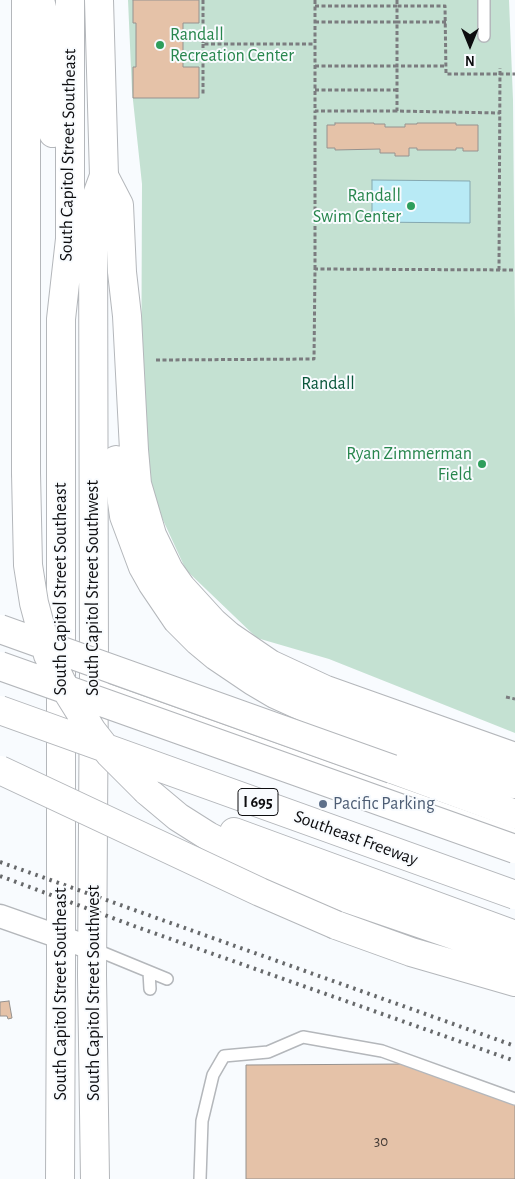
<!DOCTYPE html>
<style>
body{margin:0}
#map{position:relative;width:515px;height:1179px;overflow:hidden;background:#f8fbfe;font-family:"Alegreya Sans",sans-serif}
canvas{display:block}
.north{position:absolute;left:445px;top:20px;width:50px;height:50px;-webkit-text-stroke:4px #f8fbfe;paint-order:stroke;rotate:180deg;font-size:14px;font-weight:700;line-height:20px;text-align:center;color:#0d0d0f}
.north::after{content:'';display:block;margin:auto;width:18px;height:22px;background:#0d0d0f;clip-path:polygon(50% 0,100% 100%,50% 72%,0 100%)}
</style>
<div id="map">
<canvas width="515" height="1179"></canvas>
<div class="north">N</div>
</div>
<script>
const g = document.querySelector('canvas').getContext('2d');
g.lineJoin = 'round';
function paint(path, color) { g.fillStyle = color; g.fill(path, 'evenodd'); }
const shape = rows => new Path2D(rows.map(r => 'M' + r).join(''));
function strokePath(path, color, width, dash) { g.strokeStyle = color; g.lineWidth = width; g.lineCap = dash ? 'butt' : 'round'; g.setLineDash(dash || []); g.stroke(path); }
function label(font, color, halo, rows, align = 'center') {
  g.font = font + ' "Alegreya Sans",sans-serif'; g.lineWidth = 4; g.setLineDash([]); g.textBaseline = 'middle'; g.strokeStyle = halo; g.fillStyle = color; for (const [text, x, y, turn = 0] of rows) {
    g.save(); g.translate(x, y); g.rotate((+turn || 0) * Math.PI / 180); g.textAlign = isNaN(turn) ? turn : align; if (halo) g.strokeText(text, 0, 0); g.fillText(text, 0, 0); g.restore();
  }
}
paint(shape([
 [128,0,509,0,513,100,515,324,515,733,329,659,257,638,186,570,146,483,141,443,142,184,132,91]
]), '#c4e1d2');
const water = shape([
 [372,180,470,181,470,223,372,222,372,180]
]);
paint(water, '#b8eaf5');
strokePath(water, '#85a8b0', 1);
const building = shape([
 [133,0,199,0,199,23,183,23,183,67,199,67,199,98,133,98,133,67,136,67,136,23,133,23,133,0],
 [335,123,374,123,374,124,385,124,385,127,405,127,405,124,417,124,417,123,456,123,456,125,478,125,478,151,463,151,463,148,456,148,456,150,417,150,417,148,409,148,409,156,395,156,395,153,380,153,380,149,335,150,335,148,327,148,327,125,335,125,335,123],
 [9,1001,12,1018,8,1019,7,1016,0,1016,0,1002,9,1001],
 [409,1064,515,1104,515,1179,246,1179,246,1065,409,1064]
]);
paint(building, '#e5c2a8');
strokePath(building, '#96928f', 1);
const service = shape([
 [484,0,484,36],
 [95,685,515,834],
 [94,949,167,979],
 [149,972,150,989],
 [200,1179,202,1121,213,1075,224,1056,268,1052,303,1037,382,1051,515,1099]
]);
const minor = shape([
 [0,916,94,949]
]);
const primary = shape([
 [40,0,44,16,53,133],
 [60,1179,61,966,61,319,70,239,70,0],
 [95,1179,92,975,94,672,93,206,104,176,99,0]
]);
const motorway = shape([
 [104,176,119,205,122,272,127,316,134,450,137,484,152,535,169,570,181,587,213,622,229,636,270,664,326,690,515,757],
 [116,460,124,516,143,567,152,583,177,620,198,641,216,656,253,681,275,694,317,713,515,784],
 [26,473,26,0],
 [392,769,515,814],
 [147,791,178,817,208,836,271,868,346,898,515,956],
 [234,832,515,935],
 [336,925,411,952,515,982]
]);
strokePath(service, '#b4b7bb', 14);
strokePath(minor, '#b4b7bb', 25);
strokePath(primary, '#b4b7bb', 30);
strokePath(motorway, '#b4b7bb', 30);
strokePath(shape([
 [203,0,203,44,315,44],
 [315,0,315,111,397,111],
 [397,0,397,6,445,6,446,74,515,74],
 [315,6,397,6,397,22,446,22],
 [315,22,397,22,397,66,446,66],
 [203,44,203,94],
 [315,66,397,66,397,111,500,113],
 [315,90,397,90],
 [315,269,315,111],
 [499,270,500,68],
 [156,360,314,359,315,269,515,270],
 [506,697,515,699]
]), '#7b7c7f', 3, [4, 2.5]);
strokePath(service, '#fff', 11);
strokePath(minor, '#fff', 22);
strokePath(primary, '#fff', 28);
strokePath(motorway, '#fff', 28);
strokePath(shape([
 [0,862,515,1046],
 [0,876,134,926,515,1061]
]), '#67696b', 4, [2.5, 5]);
const motorwayBridge = shape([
 [26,473,28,565,34,603,48,655,62,683,92,731,110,754,147,791],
 [0,629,392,769],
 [0,666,515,849],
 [0,710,515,895],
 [0,770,260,892,336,925]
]);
strokePath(motorwayBridge, '#b4b7bb', 30, []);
strokePath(motorwayBridge, '#fff', 28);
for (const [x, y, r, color] of [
 [160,45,5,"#2e9e5b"],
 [411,206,5,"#2e9e5b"],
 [482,464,5,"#2e9e5b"],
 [323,804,5,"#5c6f8a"]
]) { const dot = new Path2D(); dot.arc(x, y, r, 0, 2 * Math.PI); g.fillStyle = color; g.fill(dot); strokePath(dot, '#f8fbfe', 2); }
label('15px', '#433a35', null, [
 ["30",381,1141]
]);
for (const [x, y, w] of [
 [258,802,40]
]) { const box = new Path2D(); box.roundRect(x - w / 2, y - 13.5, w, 27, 4); g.fillStyle = '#f8fbfe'; g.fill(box); strokePath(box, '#0d0d0f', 1); }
label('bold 16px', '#0d0d0f', null, [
 ["I 695",258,802]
]);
label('18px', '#27864d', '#f8fbfe', [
 ["Randall",170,35,"left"],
 ["Recreation Center",170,56,"left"],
 ["Randall",401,196],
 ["Swim Center",401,217],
 ["Ryan Zimmerman",472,454],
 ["Field",472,475]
], 'right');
label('18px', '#0d0d0f', '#f8fbfe', [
 ["South Capitol Street Southeast",68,155,-89],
 ["South Capitol Street Southwest",93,588,-90],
 ["South Capitol Street Southeast",61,589,-90],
 ["Southeast Freeway",356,838,20],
 ["South Capitol Street Southwest",94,993,-90],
 ["South Capitol Street Southeast",61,994,-90]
]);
label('18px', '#0a563b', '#f8fbfe', [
 ["Randall",328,384]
]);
label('18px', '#4e5e75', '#f8fbfe', [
 ["Pacific Parking",333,804]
], 'left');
</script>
